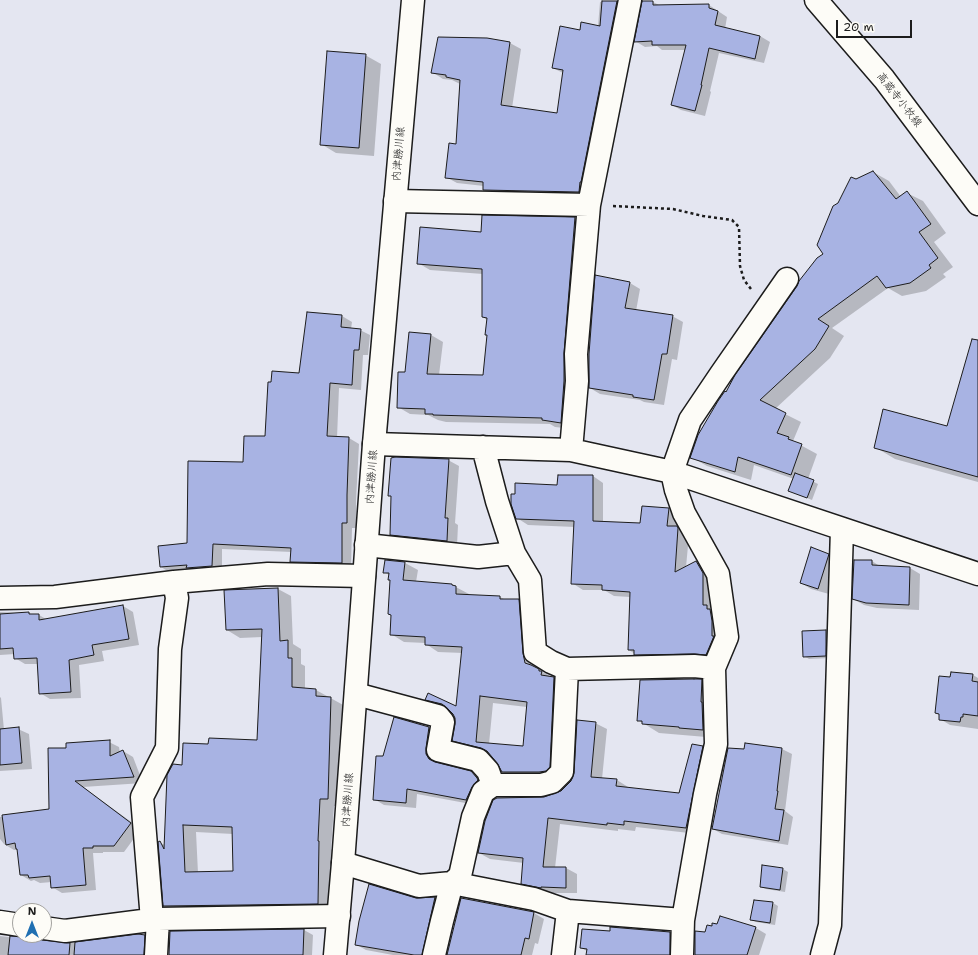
<!DOCTYPE html>
<meta charset="utf-8">
<style>
body{margin:0}
#map{position:relative;width:978px;height:955px;overflow:hidden;background:#e4e6f1;font-family:"Shantell Sans",sans-serif}
canvas{display:block}
.north{position:absolute;left:12px;top:903px;width:40px;height:40px;box-sizing:border-box;background:#fdfcf7;border:1px solid #a3a29f;border-radius:50%;rotate:0deg;font-size:11px;font-weight:700;line-height:16px;text-align:center;color:#1c1c1c}
.north::after{content:'';display:block;margin:auto;width:14px;height:18px;background:#1f6fb2;clip-path:polygon(50% 0,100% 100%,50% 72%,0 100%)}
.scale{position:absolute;left:836px;top:20px;width:76px;height:18px;box-sizing:border-box;border:2px solid #1c1c1c;border-top:0;padding-left:5px;font-size:12px;line-height:14px;white-space:nowrap;color:#1c1c1c;-webkit-text-stroke:3px #fdfcf7;paint-order:stroke}
</style>
<div id="map">
<canvas width="978" height="955"></canvas>
<div class="north">N</div>
<div class="scale">20 m</div>
</div>
<script>
const g = document.querySelector('canvas').getContext('2d');
g.lineJoin = 'round';
function paint(path, color) { g.fillStyle = color; g.fill(path, 'evenodd'); }
const shape = rows => new Path2D(rows.map(r => 'M' + r).join(''));
function strokePath(path, color, width, dash) { g.strokeStyle = color; g.lineWidth = width; g.lineCap = dash ? 'butt' : 'round'; g.setLineDash(dash || []); g.stroke(path); }
function label(font, color, halo, rows, align = 'center') {
  g.font = font + ' "Shantell Sans","Klee One",sans-serif'; g.lineWidth = 3; g.setLineDash([]); g.textBaseline = 'middle'; g.strokeStyle = halo; g.fillStyle = color; for (const [text, x, y, turn = 0] of rows) {
    g.save(); g.translate(x, y); g.rotate((+turn || 0) * Math.PI / 180); g.textAlign = isNaN(turn) ? turn : align; if (halo) g.strokeText(text, 0, 0); g.fillText(text, 0, 0); g.restore();
  }
}
paint(shape([
 [600,2,617,2,628,8,589,198,494,196,484,190,484,186,457,183,446,177,457,145,460,84,452,80,443,79,432,72,510,43,521,49,512,108,558,114,563,73,553,68,581,31,598,26],
 [653,2,659,5,709,5,727,17,725,29,760,36,770,42,764,63,719,53,710,91,711,92,705,116,681,110,672,105,686,50,662,50,657,46,645,47,635,41],
 [365,55,381,64,374,156,336,153,321,144],
 [873,172,889,181,901,197,907,193,923,201,946,233,934,242,953,267,943,274,946,277,926,291,902,296,888,288,832,328,844,336,830,358,775,409,801,422,793,441,817,454,808,479,818,484,812,500,789,491,794,479,754,465,751,480,707,466,691,457,726,393,824,254,838,203,856,180],
 [483,216,575,218,587,225,573,429,555,427,550,424,446,422,438,420,428,415,410,414,398,407,431,335,443,342,439,375,483,376,488,335,486,334,487,320,483,317,483,274,430,270,418,263,482,233],
 [630,283,640,289,636,311,672,316,683,322,677,360,672,359,664,405,644,402,640,400,600,394,590,388],
 [308,313,342,316,352,322,351,329,360,330,370,335,368,355,363,355,361,390,339,388,337,438,349,438,359,444,356,501,357,528,352,528,351,568,301,567,291,561,292,552,222,549,222,571,171,573,161,567,188,544,244,463,266,437,299,374],
 [978,342,978,482,895,459,875,447,948,428],
 [448,460,459,466,455,523,458,525,457,546,401,540,391,534,392,497,389,495],
 [593,476,603,483,603,522,641,524,668,509,679,516,678,528,689,535,686,567,696,562,707,568,717,612,717,660,646,661,635,654,629,650,630,597,614,596,604,590,583,590,572,583,575,527,528,525,517,518,558,486],
 [828,555,839,561,829,594,811,589,801,583],
 [872,561,881,567,910,568,920,574,919,610,877,608,864,605,853,599],
 [405,563,418,570,416,582,452,585,469,594,469,595,500,597,506,600,519,600,531,607,535,661,537,669,567,685,562,774,516,779,503,772,498,762,490,754,466,748,453,740,456,718,450,710,439,706,426,699,457,707,463,653,438,652,426,644,426,643,404,642,391,634,392,616,389,614,391,580,389,575,384,572],
 [493,703,527,707,524,747,489,744],
 [278,589,291,596,293,644,301,649,301,664,305,666,305,689,316,690,345,706,341,806,334,806,331,849,332,850,332,911,178,914,164,906,160,843,165,845,183,766,209,745,258,741,262,637,240,638,227,630],
 [196,832,233,834,234,872,198,873],
 [123,606,133,612,139,645,102,651,104,661,79,665,81,698,50,699,40,693,38,664,25,664,15,658,15,654,0,655,0,612,29,613,33,615,39,615,46,619],
 [826,631,831,634,830,658,809,659,804,656,803,632],
 [952,673,973,675,978,678,978,729,950,725,940,719,940,715,936,713,951,678],
 [702,680,717,689,718,738,659,733,638,720],
 [0,697,1,698,4,730,18,729,29,734,32,769,0,771],
 [394,719,429,728,439,733,436,761,438,764,471,772,481,778,476,805,417,794,416,808,384,805,374,799,383,757],
 [595,723,607,729,602,779,617,780,628,787,628,788,680,794,703,746,714,753,698,834,636,827,635,831,618,829,618,831,560,824,555,868,566,868,577,874,577,893,552,893,552,894,533,890,522,883,524,863,490,859,479,853,544,798,561,792,572,781],
 [109,742,119,747,120,753,123,751,133,757,143,783,83,787,141,829,124,852,103,852,103,853,93,853,96,890,62,893,52,887,52,882,40,883,34,880,31,881,21,875,18,850,14,850,4,844,0,839,0,817,50,810,67,749],
 [746,744,782,749,792,754,785,811,793,817,788,845,722,834,713,829,745,751],
 [783,869,788,872,785,892,766,889,761,887],
 [435,898,445,904,432,955,393,955,366,950,357,945,416,899],
 [462,899,534,913,544,919,538,944,535,943,532,955,448,955],
 [773,903,778,906,775,925,756,922,752,920],
 [756,928,766,934,759,955,695,955,705,933],
 [304,930,313,935,312,955,170,955],
 [611,932,670,933,680,938,679,955,587,955,587,951,581,948],
 [138,935,144,936,154,941,153,955,0,955,0,936,63,944]
]), '#0003');
const building = shape([
 [602,1,617,1,581,182,580,182,579,192,483,190,483,182,445,178,449,143,456,144,460,80,446,77,446,75,431,73,438,37,487,38,510,42,501,105,557,113,563,70,552,68,560,26,580,30,581,22,600,26,602,1],
 [642,1,653,1,653,5,709,4,709,8,718,11,715,25,760,36,755,59,709,48,701,85,702,85,695,111,671,105,686,45,652,45,652,41,634,42,642,1],
 [327,51,366,54,359,148,320,145,327,51],
 [873,171,896,199,907,191,931,224,919,232,938,258,929,265,931,268,910,283,886,288,877,276,818,319,829,326,815,349,760,400,786,413,777,433,789,437,788,439,802,444,791,475,738,457,735,472,690,458,698,435,718,401,725,391,726,392,735,375,797,286,799,281,817,258,823,254,817,245,833,206,838,203,851,177,856,179,873,171],
 [482,215,575,217,564,353,564,381,561,423,542,420,542,418,433,415,433,414,425,414,425,409,397,408,398,372,405,372,409,332,431,334,427,374,483,375,487,335,485,335,487,318,482,317,482,269,417,264,420,227,481,232,482,215],
 [595,275,630,282,625,308,673,315,667,354,662,354,654,400,633,397,633,395,589,388,589,354,595,275],
 [307,312,342,315,341,327,361,329,359,350,354,350,352,385,330,383,327,436,349,437,347,495,347,523,342,523,342,563,290,562,291,548,213,544,212,566,186,568,187,565,160,567,158,546,187,543,188,461,243,462,244,436,265,436,268,382,271,382,272,371,299,373,307,312],
 [972,339,978,340,978,477,874,448,883,409,947,426,972,339],
 [395,457,449,459,445,518,448,518,447,541,390,535,391,496,388,496,391,458,395,457],
 [795,473,814,480,807,498,788,491,795,473],
 [558,475,593,475,593,521,640,523,642,506,669,508,667,526,677,526,678,528,675,572,696,561,703,573,703,605,707,605,707,609,710,609,712,621,712,636,714,636,706,655,694,654,634,655,634,650,628,650,630,592,602,590,602,585,571,584,574,521,516,519,511,504,511,494,515,494,515,483,557,485,558,475],
 [811,547,829,554,818,589,800,583,811,547],
 [385,560,405,562,403,580,452,584,452,585,456,586,456,594,500,596,500,599,519,599,523,653,525,663,531,665,539,669,539,671,542,671,541,675,554,677,550,767,546,771,539,772,502,772,497,763,487,751,481,748,452,741,455,724,455,718,453,714,447,708,442,704,425,700,428,693,456,706,462,647,425,645,425,637,390,635,391,615,388,614,390,580,388,580,389,573,383,573,385,560],
 [480,696,527,702,523,746,476,742,480,696],
 [854,560,872,560,872,565,910,567,909,605,866,603,852,599,854,560],
 [278,588,280,641,288,640,288,658,292,658,292,687,316,689,316,696,331,697,328,799,320,799,318,841,319,841,318,904,163,906,158,842,160,841,164,849,167,775,173,764,182,765,183,743,208,744,209,738,257,740,262,629,226,630,224,590,278,588],
 [183,825,232,827,233,871,185,872,183,825],
 [123,605,129,639,92,645,94,655,69,660,71,692,39,694,37,658,14,659,13,648,0,649,0,614,29,612,29,614,39,614,39,620,123,605],
 [826,630,826,656,803,657,802,631,826,630],
 [951,672,973,674,972,681,978,682,978,716,963,714,963,717,961,717,960,722,939,720,939,714,935,713,939,676,950,677,951,672],
 [694,679,702,679,701,702,702,702,703,730,679,728,679,727,642,724,642,721,637,721,640,680,694,679],
 [394,717,429,727,426,748,426,754,429,759,435,762,471,771,477,778,478,780,472,787,466,800,407,789,406,803,373,800,376,756,383,756,394,717],
 [577,720,596,722,591,777,617,779,616,786,679,793,692,744,703,746,686,828,624,821,624,825,607,823,607,825,548,818,543,867,566,867,566,888,541,887,541,888,521,884,523,858,478,853,485,821,493,800,497,798,544,797,561,791,571,781,574,773,577,720],
 [19,727,22,763,0,765,0,729,19,727],
 [110,740,110,756,123,750,134,777,75,781,131,823,114,846,93,846,93,848,83,848,86,885,51,888,50,876,29,878,28,875,20,875,17,849,16,849,15,843,6,845,2,815,49,809,48,748,66,748,66,743,110,740],
 [745,743,782,748,777,791,778,791,775,809,784,810,779,841,712,829,728,748,744,749,745,743],
 [762,865,783,868,780,890,760,887,762,865],
 [369,884,416,898,435,897,422,955,414,955,355,945,359,921,369,884],
 [461,898,534,912,529,939,525,938,521,955,447,955,461,898],
 [754,900,773,902,770,923,750,920,754,900],
 [720,916,756,927,747,955,695,955,695,931,705,932,707,925,712,926,712,923,717,924,720,916],
 [610,927,670,932,670,955,586,955,587,949,580,948,582,929,610,931,610,927],
 [304,929,303,955,169,955,170,931,304,929],
 [138,934,145,935,144,955,74,955,75,942,138,934],
 [10,936,36,937,42,940,70,943,69,955,8,955,10,936]
]);
paint(building, '#a8b3e3');
strokePath(building, '#1c1c1c', 1);
const street = shape([
 [395,201,589,205],
 [374,444,571,450,672,472,978,574],
 [483,447,497,501,514,553,530,580,535,652,551,662,567,669,694,666,714,668],
 [571,450,577,381,576,354,589,205,630,0],
 [366,545,478,557,514,553],
 [0,598,55,597,174,582,268,574,364,576],
 [356,694,438,716,443,722,438,750,478,760,488,771,493,785],
 [343,863,419,886,452,883,460,876,473,817,483,792,493,785,541,785,552,782,562,772,567,669],
 [152,920,142,797,167,748,170,649,177,598,174,582],
 [0,922,20,925],
 [44,928,65,931,158,919,339,916],
 [156,955,158,919],
 [434,955,442,921,452,883,534,899,568,911,683,920],
 [563,955,568,911],
 [682,955,683,920,705,794,716,744,714,668,727,637,718,574,684,513,676,490,672,472,690,420,721,374,787,279],
 [822,955,830,925,842,529]
]);
const secondary = shape([
 [816,0,884,79,978,204],
 [335,955,343,863,374,444,413,0]
]);
strokePath(street, '#1c1c1c', 25);
strokePath(secondary, '#1c1c1c', 25);
strokePath(shape([
 [613,206,673,209,703,216,732,220,739,227,740,266,744,280,751,289]
]), '#1c1c1c', 2.5, [3, 3]);
strokePath(street, '#fdfcf7', 22);
strokePath(secondary, '#fdfcf7', 22);
label('11px', '#1c1c1c', '#fdfcf7', [
 ["高蔵寺小牧線",899,100,52],
 ["内津勝川線",399,154,-85],
 ["内津勝川線",372,477,-86],
 ["内津勝川線",348,800,-86]
]);
</script>
